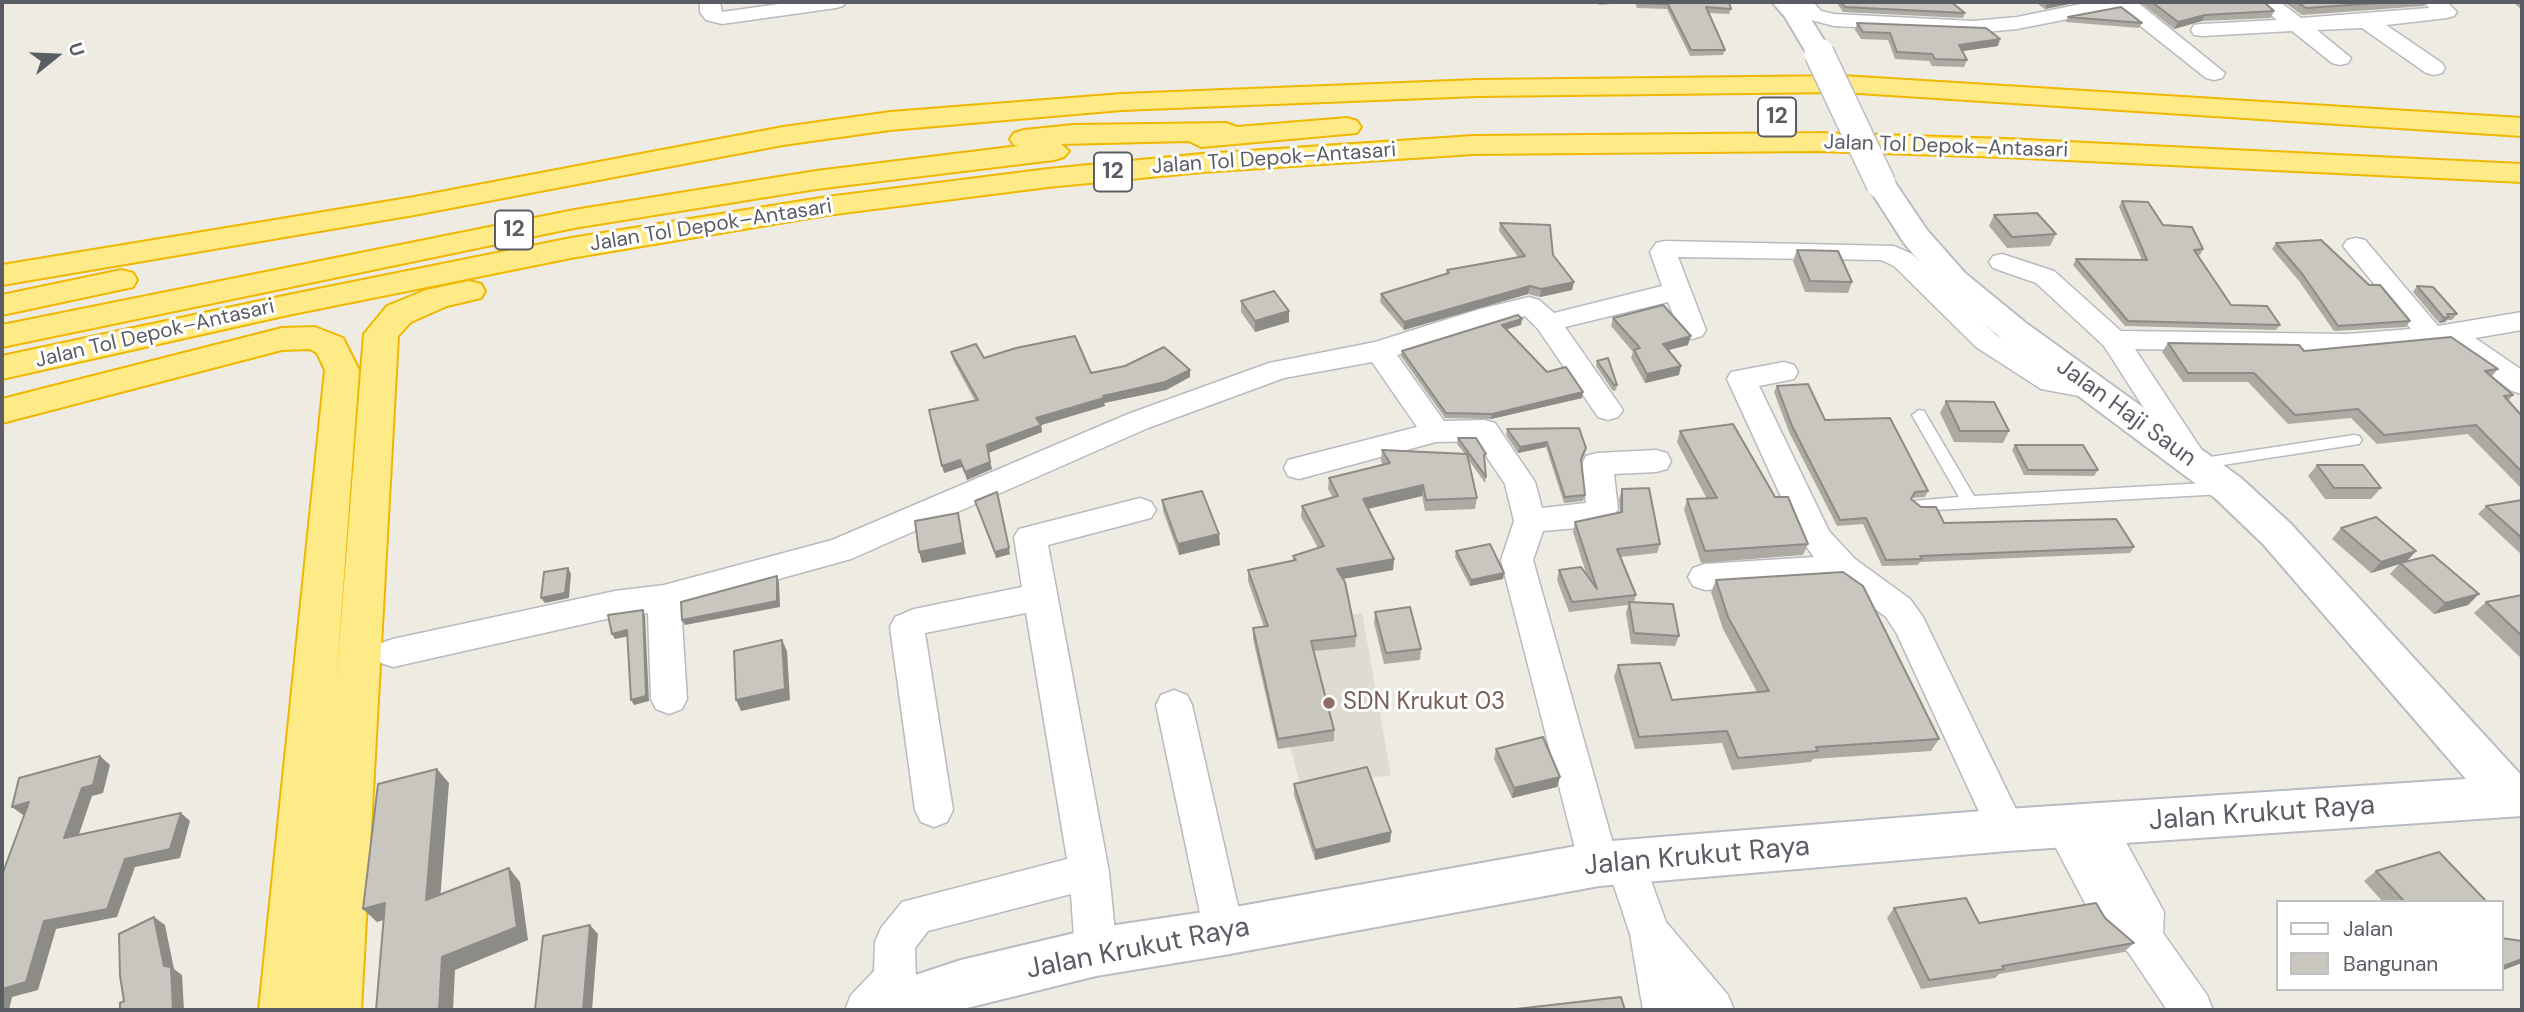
<!DOCTYPE html>
<meta charset="utf-8">
<style>
body{margin:0}
#map{position:relative;width:2524px;height:1012px;overflow:hidden;background:#eeece2;font-family:"DM Sans",sans-serif}
canvas{display:block}
.frame{position:absolute;inset:0;border:4px solid #5a5e64;pointer-events:none}
.legend{position:absolute;left:2276px;top:900px;width:228px;height:91px;box-sizing:border-box;background:#fff;border:2px solid #bdbfc1;margin:0;padding:9px 12px;list-style:none;font-size:21px;color:#5a5e64}
.legend li{display:flex;align-items:center;gap:14px;height:35px}
.legend b{width:35px;border:2px solid #bdbfc1}
.north{position:absolute;left:21px;top:21px;width:70px;height:70px;-webkit-text-stroke:5px #fff;paint-order:stroke;rotate:72deg;font-size:19px;font-weight:700;line-height:28px;text-align:center;color:#5a5e64}
.north::after{content:'';display:block;margin:auto;width:24px;height:32px;background:#5a5e64;clip-path:polygon(50% 0,100% 100%,50% 72%,0 100%)}
</style>
<div id="map">
<canvas width="2524" height="1012"></canvas>
<div class="frame"></div>
<ul class="legend">
<li><b style="height:9px;background:#fff"></b>Jalan</li>
<li><b style="height:19px;background:#c9c6bf"></b>Bangunan</li>
</ul>
<div class="north">U</div>
</div>
<script>
const g = document.querySelector('canvas').getContext('2d');
g.lineJoin = 'round';
function paint(path, color) { g.fillStyle = color; g.fill(path, 'evenodd'); }
const shape = rows => new Path2D(rows.map(r => 'M' + r).join(''));
function strokePath(path, color, width, dash) { g.strokeStyle = color; g.lineWidth = width; g.lineCap = dash ? 'butt' : 'round'; g.setLineDash(dash || []); g.stroke(path); }
function label(font, color, halo, rows, align = 'center') {
  g.font = font + ' "DM Sans",sans-serif'; g.lineWidth = 6; g.setLineDash([]); g.textBaseline = 'middle'; g.strokeStyle = halo; g.fillStyle = color; for (const [text, x, y, turn = 0] of rows) {
    g.save(); g.translate(x, y); g.rotate((+turn || 0) * Math.PI / 180); g.textAlign = isNaN(turn) ? turn : align; if (halo) g.strokeText(text, 0, 0); g.fillText(text, 0, 0); g.restore();
  }
}
paint(shape([
 [1362,613,1391,776,1299,781,1262,629]
]), '#dedbd1');
const lane = shape([
 [1919,410,1924,411,1974,496,2223,482,2231,488,2223,494,1918,511,1910,505,1912,501,1959,497,1912,415,1919,410],
 [2354,435,2359,436,2362,440,2359,444,2197,469,2189,464,2197,459,2354,435]
]);
const street = shape([
 [700,2,720,2,722,12,793,2,846,2,843,6,836,8,722,24,706,20,700,12,700,2],
 [1791,2,1813,2,1821,11,1834,14,1973,21,2017,17,2091,2,2137,2,2225,73,2222,78,2214,80,2206,78,2119,9,2017,29,1973,33,1834,26,1807,19,1791,2],
 [2257,2,2280,2,2301,18,2429,8,2425,2,2447,2,2457,12,2454,16,2447,18,2386,25,2442,63,2445,68,2442,73,2434,75,2426,73,2362,28,2317,30,2351,58,2348,63,2340,65,2332,63,2292,31,2202,36,2194,35,2191,30,2194,25,2202,24,2277,20,2257,2],
 [2356,238,2365,240,2438,326,2522,312,2522,330,2475,338,2522,370,2522,394,2512,391,2445,343,2348,352,2135,349,2211,464,2207,472,2196,475,2185,472,2104,346,2036,283,1993,268,1989,262,1993,256,2002,254,2054,271,2121,331,2348,334,2411,329,2343,246,2347,240,2356,238],
 [1665,241,1894,246,1912,254,1996,335,2059,374,2105,382,2109,389,2105,396,2095,399,2041,389,1976,347,1894,266,1881,260,1678,257,1706,330,1702,336,1692,339,1682,336,1668,302,1565,327,1623,410,1618,417,1608,420,1598,417,1538,329,1525,316,1397,355,1444,421,1484,420,1495,423,1535,482,1542,508,1586,503,1582,464,1586,456,1597,453,1656,450,1667,453,1671,461,1667,469,1656,472,1614,474,1618,509,1613,517,1589,527,1543,531,1533,560,1614,847,1625,843,1639,848,1666,922,1728,995,1734,1010,1643,1010,1630,934,1611,877,1599,882,1585,877,1579,864,1501,560,1514,521,1505,484,1476,441,1436,442,1299,479,1288,476,1284,468,1288,460,1417,427,1372,362,1284,378,1148,428,851,559,681,606,687,699,682,709,669,714,656,709,651,699,648,613,615,617,393,667,381,663,376,653,381,643,393,639,615,591,664,585,832,540,1128,414,1269,363,1375,342,1480,309,1529,297,1539,300,1554,313,1662,286,1650,252,1656,243,1665,241],
 [1784,362,1794,365,1798,372,1794,379,1759,386,1829,531,1855,559,1910,599,1923,617,2026,830,2021,842,2007,847,1993,842,1897,634,1886,617,1837,581,1705,590,1693,586,1688,577,1693,568,1705,564,1814,557,1800,538,1727,379,1731,372,1784,362],
 [1140,498,1151,502,1156,510,1151,518,1048,545,1109,872,1117,952,1111,966,1096,972,1081,966,1075,952,1071,894,928,931,915,948,916,979,910,993,894,1010,845,1010,851,995,874,971,875,942,881,928,902,902,1067,859,1026,613,925,633,953,810,947,822,934,827,921,822,915,810,890,627,895,617,914,609,1022,587,1014,537,1019,529,1140,498],
 [1174,690,1187,695,1192,705,1244,932,1238,946,1224,951,1210,946,1204,932,1156,705,1161,695,1174,690],
 [2096,808,2110,813,2164,912,2163,933,2207,995,2213,1010,2167,1010,2128,952,2097,926,2045,827,2050,815,2064,810,2078,815,2080,819,2082,813,2096,808]
]);
const secondary = shape([
 [1772,2,1798,2,1804,8,1832,53,1828,59,1819,61,1810,59,1785,17,1772,2],
 [1881,175,1892,178,1927,230,1965,273,2026,323,2241,478,2291,524,2522,776,2522,816,2007,851,1599,886,1224,955,1096,976,959,1010,859,1010,867,992,885,985,961,960,1096,928,1224,909,1599,842,2007,809,2466,779,2263,544,2215,498,2002,339,1941,287,1904,243,1866,184,1870,178,1881,175]
]);
const highway = shape([
 [1843,76,2522,118,2522,136,1843,92,1478,96,1122,110,890,130,783,145,414,215,2,285,2,265,414,197,783,127,890,112,1122,94,1478,80,1843,76],
 [1347,118,1357,121,1361,127,1357,133,1201,147,1189,141,1061,144,1069,151,1064,157,1054,160,816,189,574,228,2,347,2,325,574,210,816,171,1019,146,1014,145,1010,139,1014,133,1024,130,1073,125,1226,123,1237,127,1347,118],
 [1818,133,2005,139,2522,164,2522,182,2005,157,1818,151,1473,154,1202,172,1048,187,827,215,571,258,288,315,2,379,2,356,288,295,571,238,827,197,1048,169,1202,154,1473,136,1818,133],
 [121,270,133,273,137,280,133,287,2,315,2,295,121,270],
 [469,281,481,284,485,291,481,298,447,306,411,322,398,336,361,1010,259,1010,325,370,317,353,310,349,282,350,2,423,2,399,282,328,315,327,343,338,359,370,336,684,364,334,387,306,426,290,469,281]
]);
strokePath(lane, '#b7babf', 3);
strokePath(street, '#b7babf', 3);
strokePath(secondary, '#b8bbc1', 4);
strokePath(highway, '#f0b700', 4);
paint(lane, '#fff');
paint(street, '#fff');
paint(secondary, '#fff');
paint(highway, '#ffea88');
const secondaryBridge = shape([
 [1819,53,1881,184]
]);
strokePath(secondaryBridge, '#b8bbc1', 32, []);
strokePath(secondaryBridge, '#fff', 29);
paint(shape([
 [1597,2,1729,2,1731,9,1729,14,1708,13,1725,50,1723,55,1690,56,1667,9,1637,8,1635,2,1599,5],
 [1838,2,1951,2,1965,13,1963,18,1843,12,1837,3],
 [2035,2,2079,2,2045,9],
 [2140,2,2264,2,2274,11,2271,18,2202,21,2174,29],
 [2284,2,2427,2,2424,6,2302,15],
 [2513,2,2522,2,2522,10],
 [2068,17,2142,23,2139,28,2066,22],
 [1857,23,1998,46,1962,51,1967,60,1964,67,1932,66,1929,61,1895,59,1888,40,1861,39,1855,30],
 [2122,201,2203,249,2200,255,2198,255,2231,305,2280,325,2276,330,2125,326,2073,265,2076,259,2142,260,2119,207],
 [1994,215,2056,234,2050,246,2007,248,1989,226],
 [1500,223,1553,255,1572,290,1540,297,1528,294,1404,330,1380,302,1381,294,1446,274,1447,270,1518,257,1499,231],
 [2276,243,2369,285,2410,321,2406,327,2334,331,2299,281,2272,249],
 [1797,250,1852,282,1848,293,1805,292,1793,261],
 [2417,286,2457,314,2452,320,2447,320,2445,322,2439,323,2413,292],
 [1241,301,1289,311,1289,322,1255,332,1241,312],
 [1613,318,1688,345,1668,350,1679,375,1645,383,1631,358,1633,352,1611,326],
 [1521,325,1506,329,1547,372,1583,392,1582,398,1491,419,1445,418,1401,356,1402,351],
 [2168,343,2304,351,2498,369,2492,376,2513,395,2508,401,2522,416,2522,489,2468,434,2377,444,2351,418,2288,424,2248,382,2183,382,2162,352],
 [951,352,984,358,1091,373,1190,370,1190,377,1166,390,1104,403,1105,406,1041,425,1042,432,988,453,992,469,967,480,962,467,944,473,975,401,953,360],
 [1597,361,1617,385,1616,390,1613,391,1596,366],
 [1777,386,1928,491,1925,497,1912,498,1911,500,1944,523,2134,547,2130,553,1920,562,1918,565,1882,566,1863,524,1837,526,1789,432,1774,392],
 [1946,401,2009,431,2003,443,1954,442,1940,413],
 [1507,429,1585,454,1581,461,1585,495,1583,501,1564,503,1546,447,1518,453,1506,435],
 [1680,431,1775,497,1808,544,1803,555,1701,563,1684,510,1687,499,1707,499,1677,442],
 [1458,438,1485,460,1484,460,1486,477,1485,483,1468,459,1477,498,1475,509,1425,511,1422,496,1368,509,1394,559,1393,570,1343,579,1356,636,1355,647,1314,651,1334,730,1334,741,1278,749,1253,639,1253,628,1264,627,1248,581,1248,570,1293,561,1293,556,1318,548,1301,517,1302,506,1333,498,1328,489,1329,478,1383,465,1381,461,1382,450,1465,454,1457,444],
 [2015,445,2098,470,2094,476,2024,475,2012,450],
 [2317,465,2381,488,2371,499,2325,499,2308,476],
 [1622,489,1660,544,1657,553,1620,557,1636,595,1634,602,1679,636,1675,646,1631,644,1626,613,1628,605,1569,612,1557,580,1559,570,1587,576,1573,532,1575,522,1620,513,1619,499],
 [1162,500,1220,545,1179,555,1163,511],
 [2522,500,2522,555,2478,514,2486,506],
 [975,501,1010,554,996,558],
 [2341,528,2416,551,2406,562,2468,605,2434,614,2390,574,2399,564,2371,573,2332,539],
 [1456,551,1504,573,1503,579,1470,586,1455,557],
 [1716,580,1939,739,1931,751,1813,759,1811,762,1732,770,1722,743,1635,749,1614,677,1618,665,1672,700,1757,692,1723,629,1711,592],
 [2522,595,2522,659,2474,613,2486,602],
 [1375,612,1421,649,1420,660,1384,664,1374,623],
 [1496,749,1560,777,1557,787,1512,798,1494,759],
 [1294,784,1391,832,1390,842,1315,860,1294,795],
 [2376,871,2487,902,2383,902,2364,881],
 [1894,908,1979,923,2105,918,2134,943,2124,952,1999,974,1995,978,1921,989,1887,918]
]), '#adaaa4');
paint(shape([
 [2048,2,2079,2,2045,9],
 [2205,15,2202,21,2174,29,2178,22],
 [2000,39,1998,46,1956,52,1959,45],
 [1574,282,1572,290,1540,297,1541,289],
 [1530,286,1528,294,1404,330,1404,322],
 [1289,311,1289,322,1255,332,1255,321],
 [2449,317,2445,322,2439,323,2444,318],
 [1522,319,1521,325,1501,331,1502,325],
 [1691,336,1688,345,1661,352,1663,344],
 [1681,366,1679,375,1645,383,1647,374],
 [1190,370,1190,377,1166,390,1104,403,1105,406,1038,426,1036,418,1103,396],
 [1583,392,1582,398,1491,419,1492,414],
 [1041,425,1042,432,988,453,987,445],
 [1547,442,1546,447,1518,453,1520,447],
 [960,460,962,467,944,473,942,466],
 [990,462,992,469,967,480,965,472],
 [1423,485,1422,496,1363,510,1363,499],
 [958,513,966,554,922,563,919,552],
 [1219,534,1220,545,1179,555,1178,544],
 [1009,548,1010,554,996,558,995,552],
 [2416,551,2406,562,2371,573,2381,562],
 [1394,559,1393,570,1336,580,1337,569],
 [568,568,571,574,569,598,545,603,541,598],
 [1504,573,1503,579,1470,586,1471,580],
 [777,576,779,582,780,607,685,625,682,620],
 [2479,594,2468,605,2434,614,2445,603],
 [643,610,645,616,649,701,634,705,631,700],
 [627,630,630,636,615,639,612,634],
 [782,640,787,651,790,700,741,711,736,700],
 [100,756,110,765,103,793,92,796,75,846,64,838,82,788],
 [437,769,449,783,439,914,426,900],
 [1560,777,1557,787,1512,798,1514,788],
 [29,802,40,811,23,815,12,807],
 [181,813,190,821,180,858,135,867,117,917,56,929,38,990,12,997,9,1010,2,1010,2,989,44,921,125,859],
 [1391,832,1390,842,1315,860,1315,850],
 [509,868,520,882,528,940,455,970,453,1010,439,1010,442,957],
 [385,903,398,916,377,922,363,909],
 [154,917,165,925,174,969,182,975,184,1010,173,1010],
 [590,925,598,934,592,1010,583,1010],
 [2522,959,2522,963,2501,971,2501,967]
]), '#8d8b86');
const building = shape([
 [1638,2,1729,2,1731,9,1706,7,1725,50,1691,50,1668,4,1638,3,1638,2],
 [1841,2,1951,2,1965,13,1845,7,1841,2],
 [2152,2,2264,2,2274,11,2205,15,2178,22,2152,2],
 [2297,2,2393,2,2306,8,2297,2],
 [2121,7,2142,23,2068,17,2121,7],
 [1857,23,1986,28,2000,39,1959,45,1967,60,1935,59,1932,54,1897,52,1890,33,1863,32,1857,23],
 [2122,201,2148,202,2163,225,2192,227,2203,249,2194,250,2231,305,2267,306,2280,325,2128,321,2076,259,2147,260,2122,201],
 [2037,213,2056,234,2012,237,1994,215,2037,213],
 [1500,223,1550,225,1553,255,1574,282,1541,289,1530,286,1404,322,1381,294,1449,273,1447,270,1525,256,1500,223],
 [2321,240,2369,285,2380,285,2410,321,2338,326,2303,275,2276,243,2321,240],
 [1797,250,1838,251,1852,282,1810,281,1797,250],
 [2417,286,2433,287,2457,314,2447,314,2449,317,2444,318,2417,286],
 [1274,291,1289,311,1255,321,1241,301,1274,291],
 [1663,305,1691,336,1663,344,1681,366,1647,374,1634,350,1640,348,1613,318,1663,305],
 [1518,315,1522,319,1502,325,1547,372,1566,367,1583,392,1492,414,1446,413,1402,351,1518,315],
 [1075,336,1091,373,1125,366,1164,347,1190,370,1165,382,1103,396,1104,398,1036,418,1041,425,987,445,990,462,965,472,960,460,942,466,929,410,978,400,951,352,976,344,984,358,1016,348,1075,336],
 [2451,337,2498,369,2485,371,2513,395,2504,396,2522,416,2522,472,2476,425,2384,435,2358,409,2295,415,2254,373,2188,373,2168,343,2299,345,2304,351,2451,337],
 [1608,358,1617,385,1614,385,1597,361,1608,358],
 [1808,384,1825,420,1890,418,1928,491,1915,492,1911,499,1921,507,1936,507,1944,523,2116,519,2134,547,1920,556,1922,559,1886,560,1866,518,1840,520,1792,426,1777,386,1808,384],
 [1946,401,1994,402,2009,431,1960,431,1946,401],
 [1733,424,1775,497,1788,497,1808,544,1705,551,1687,499,1717,498,1680,431,1733,424],
 [1579,428,1586,448,1581,459,1585,495,1565,497,1547,442,1520,447,1507,429,1579,428],
 [1458,438,1476,438,1486,454,1484,455,1486,477,1458,438],
 [2015,445,2083,445,2098,470,2028,470,2015,445],
 [1382,450,1467,454,1477,498,1426,500,1423,485,1363,499,1394,559,1337,569,1345,582,1356,636,1311,641,1334,730,1278,739,1253,628,1268,626,1248,570,1296,560,1293,556,1324,546,1302,506,1338,496,1329,478,1390,463,1382,450],
 [2317,465,2363,465,2381,488,2334,488,2317,465],
 [1649,488,1660,544,1617,549,1636,595,1572,602,1559,570,1581,567,1597,589,1575,522,1622,512,1622,489,1649,488],
 [1202,491,1219,534,1178,544,1162,500,1202,491],
 [997,492,1009,548,995,552,975,501,997,492],
 [2522,500,2522,538,2486,506,2522,500],
 [958,513,963,543,919,552,915,521,958,513],
 [2376,517,2416,551,2381,562,2341,528,2376,517],
 [1490,544,1504,573,1471,580,1456,551,1490,544],
 [2433,555,2479,594,2445,603,2400,563,2433,555],
 [568,568,565,593,541,598,544,572,568,568],
 [1843,572,1863,586,1939,739,1816,747,1818,751,1738,758,1727,731,1639,737,1618,665,1660,663,1672,700,1769,691,1728,617,1716,580,1843,572],
 [777,576,777,601,682,620,681,602,777,576],
 [2522,595,2522,636,2486,602,2522,595],
 [1629,602,1673,604,1679,636,1634,633,1629,602],
 [1410,607,1421,649,1386,653,1375,612,1410,607],
 [643,610,646,696,631,700,627,630,612,634,608,615,643,610],
 [782,640,785,689,736,700,734,651,782,640],
 [1543,737,1560,777,1514,788,1496,749,1543,737],
 [100,756,93,785,82,788,64,838,181,813,170,849,125,859,107,909,44,921,26,982,2,989,2,875,29,802,12,807,19,778,100,756],
 [1367,767,1391,832,1315,850,1294,784,1367,767],
 [437,769,426,900,509,868,517,927,442,957,439,1010,376,1010,385,903,363,909,378,784,437,769],
 [2439,852,2487,902,2405,902,2376,871,2439,852],
 [1966,898,1979,923,2096,903,2105,918,2134,943,2002,966,2004,969,1929,980,1894,908,1966,898],
 [154,917,164,966,171,967,173,1010,120,1010,120,1003,124,1001,120,976,119,934,154,917],
 [590,925,583,1010,535,1010,543,936,590,925],
 [2501,938,2522,941,2522,959,2501,967,2501,938],
 [1621,997,1625,1010,1516,1010,1516,1009,1621,997]
]);
paint(building, '#c9c6bf');
strokePath(building, '#8d8b86', 2);
for (const [x, y, r, color] of [
 [1329,703,7,"#8d6e63"]
]) { const dot = new Path2D(); dot.arc(x, y, r, 0, 2 * Math.PI); g.fillStyle = color; g.fill(dot); strokePath(dot, '#fff', 2.5); }
label('21px', '#5a5e64', '#fff', [
 ["Jalan Tol Depok–Antasari",1946,147,2],
 ["Jalan Tol Depok–Antasari",1274,159,-4],
 ["Jalan Tol Depok–Antasari",711,226,-9],
 ["Jalan Tol Depok–Antasari",155,334,-13]
]);
for (const [x, y, w] of [
 [1777,117,38],
 [1113,172,38],
 [514,230,38]
]) { const box = new Path2D(); box.roundRect(x - w / 2, y - 19.5, w, 39, 5); g.fillStyle = '#fff'; g.fill(box); strokePath(box, '#5a5e64', 2); }
label('bold 23px', '#5a5e64', null, [
 ["12",1777,117],
 ["12",1113,172],
 ["12",514,230]
]);
label('24px', '#5a5e64', '#fff', [
 ["Jalan Haji Saun",2126,413,36]
]);
label('24px', '#785e54', '#fff', [
 ["SDN Krukut 03",1343,703]
], 'left');
label('28px', '#5a5e64', '#fff', [
 ["Jalan Krukut Raya",2262,814,-4],
 ["Jalan Krukut Raya",1697,857,-5],
 ["Jalan Krukut Raya",1138,949,-11]
]);
</script>
